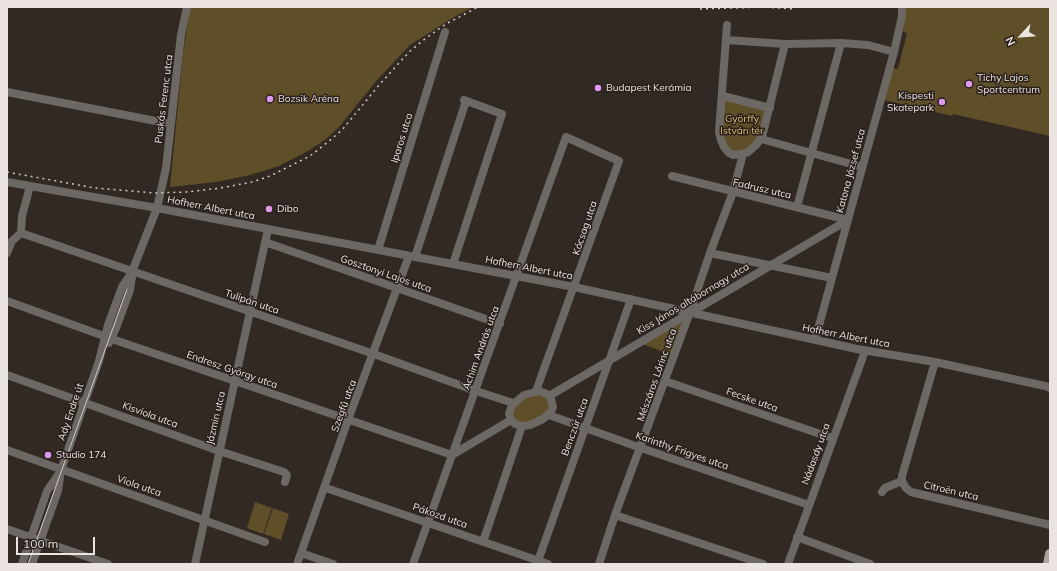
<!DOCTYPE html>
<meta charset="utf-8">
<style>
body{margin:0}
#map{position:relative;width:1057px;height:571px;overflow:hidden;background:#332923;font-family:Mulish,sans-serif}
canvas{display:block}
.frame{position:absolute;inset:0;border:8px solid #ebe4e1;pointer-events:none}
.north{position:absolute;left:1001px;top:16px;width:40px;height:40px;-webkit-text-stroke:3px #291f1a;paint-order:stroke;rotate:244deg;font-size:11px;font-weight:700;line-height:16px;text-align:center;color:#ebe4e1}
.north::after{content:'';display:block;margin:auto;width:14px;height:18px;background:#ebe4e1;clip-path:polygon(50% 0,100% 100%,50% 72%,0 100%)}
.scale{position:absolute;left:16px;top:537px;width:79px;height:18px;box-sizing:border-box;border:2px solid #ebe4e1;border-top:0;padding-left:5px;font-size:12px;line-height:14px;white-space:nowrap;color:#ebe4e1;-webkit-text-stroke:3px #291f1a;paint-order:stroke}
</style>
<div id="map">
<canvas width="1057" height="571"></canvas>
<div class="frame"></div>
<div class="north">N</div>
<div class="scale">100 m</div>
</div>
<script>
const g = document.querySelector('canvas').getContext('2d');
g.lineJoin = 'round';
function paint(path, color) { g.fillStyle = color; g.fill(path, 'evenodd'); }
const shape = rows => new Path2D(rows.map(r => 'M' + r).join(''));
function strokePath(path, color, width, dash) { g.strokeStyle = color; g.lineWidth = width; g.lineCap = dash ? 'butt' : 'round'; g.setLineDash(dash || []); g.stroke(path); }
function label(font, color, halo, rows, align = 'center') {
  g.font = font + ' Mulish,sans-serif'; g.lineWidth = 3; g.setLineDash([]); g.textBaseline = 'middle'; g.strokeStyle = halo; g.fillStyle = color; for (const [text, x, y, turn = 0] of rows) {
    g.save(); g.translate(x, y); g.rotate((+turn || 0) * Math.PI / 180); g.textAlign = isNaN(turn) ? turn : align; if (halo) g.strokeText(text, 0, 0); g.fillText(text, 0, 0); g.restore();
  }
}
paint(shape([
 [190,7,473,7,454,17,410,45,377,80,339,127,326,139,308,151,279,166,250,175,216,182,170,187,183,54],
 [906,7,1050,7,1050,136,953,114,952,116,884,100,893,68,898,69,907,33,903,32],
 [723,96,770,108,759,142,735,155,721,140],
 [678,322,682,323,671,355,643,344],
 [536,394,546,398,549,402,550,407,545,416,522,424,514,419,512,415,514,407,521,400],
 [255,502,272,508,263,534,247,528],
 [273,508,289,514,281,540,264,534]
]), '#5e4f29');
strokePath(shape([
 [727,25,719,132,721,140,724,147,728,152,733,155,743,154,748,152,756,145,762,137,785,44],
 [726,40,785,44,841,43,868,45,894,52],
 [7,92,171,124],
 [723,96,770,108],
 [761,139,862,167],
 [672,176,848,220],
 [7,182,157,208,574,287,857,349,935,362,1045,386,1050,388],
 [797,207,841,43],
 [21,233,374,354,476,391,513,403],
 [21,233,22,216,30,186],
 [265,242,500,324],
 [378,250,445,32],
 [7,253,12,241,21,233],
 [710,253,832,278],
 [415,257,466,101],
 [453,264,502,114,464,100],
 [7,301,112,339,452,455,511,420],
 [815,340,894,52,902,16,902,7],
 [109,343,116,328,130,290,132,277],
 [935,362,902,476,902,481,906,488,911,492,1050,525],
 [7,375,219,451,284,472,287,475,285,482],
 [665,381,832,438],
 [539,391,547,394,551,399,553,407,551,412,543,419,530,425,522,426,515,424,511,420,509,414,512,405,524,395,539,391],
 [549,396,848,220],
 [549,415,641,448,809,505],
 [7,450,265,542],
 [326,488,548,564],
 [882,492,885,488,902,481],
 [615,515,763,564],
 [7,529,108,564],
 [797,537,870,564],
 [483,542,522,426],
 [301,553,333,564],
 [538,561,631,299],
 [22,564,47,491,60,472],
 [32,564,58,491,61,470,99,361,108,325,122,287,132,272,157,208,166,168,181,35,187,7],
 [195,564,268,229],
 [297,564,348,420,409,256],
 [413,564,566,137,619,161,536,391],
 [599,564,615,515,690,312,710,253,733,192,743,154],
 [788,564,865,351]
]), '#6c6864', 8);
strokePath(shape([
 [1048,564,1050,554]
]), '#ada59d', 10);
strokePath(shape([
 [28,564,127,289]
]), '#d2cbc7', 1);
strokePath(shape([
 [700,9,764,7,795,9],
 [7,172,95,188,154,193,186,192,221,188,252,182,270,176,310,156,328,142,342,130,380,84,409,52,426,38,446,24,478,7]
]), '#d2cbc7', 1.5, [2, 4]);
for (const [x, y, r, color] of [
 [969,84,4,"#de98f3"],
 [598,88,4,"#de98f3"],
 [270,99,4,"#de98f3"],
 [942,102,4,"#de98f3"],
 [269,209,4,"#de98f3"],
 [48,455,4,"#de98f3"]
]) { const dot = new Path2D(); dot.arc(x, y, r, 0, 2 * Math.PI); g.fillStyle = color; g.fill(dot); strokePath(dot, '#291f1a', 1.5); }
label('10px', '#ebe4e1', '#291f1a', [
 ["Tichy Lajos",977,78],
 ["Sportcentrum",977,90],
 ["Budapest Kerámia",606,88],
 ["Kispesti",934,96,"right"],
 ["Skatepark",934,108,"right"],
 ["Bozsik Aréna",278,99],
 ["Dibo",277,209],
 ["Studio 174",56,455]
], 'left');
label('10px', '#ebe4e1', '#291f1a', [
 ["Puskás Ferenc utca",164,99,-83],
 ["Iparos utca",402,138,-73],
 ["Katona József utca",851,171,-75],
 ["Fadrusz utca",762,189,13],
 ["Hofherr Albert utca",211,208,11],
 ["Kócsag utca",585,228,-71],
 ["Hofherr Albert utca",529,268,11],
 ["Gosztonyi Lajos utca",386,274,19],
 ["Kiss János altábornagy utca",693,299,-31],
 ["Tulipán utca",252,302,19],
 ["Hofherr Albert utca",846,336,11],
 ["Áchim András utca",481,348,-70],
 ["Endresz György utca",232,370,19],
 ["Mészáros Lőrinc utca",657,375,-70],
 ["Fecske utca",752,400,19],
 ["Szegfű utca",344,406,-70],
 ["Ady Endre út",71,412,-71],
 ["Kisviola utca",150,415,20],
 ["Jázmin utca",216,418,-77],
 ["Benczúr utca",575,427,-70],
 ["Karinthy Frigyes utca",682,451,19],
 ["Nádasdy utca",816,454,-70],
 ["Viola utca",139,486,19],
 ["Citroën utca",951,491,13],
 ["Pákozd utca",440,516,19]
]);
label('10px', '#dec079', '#291f1a', [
 ["Györffy",742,119],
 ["István tér",742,131]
]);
</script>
